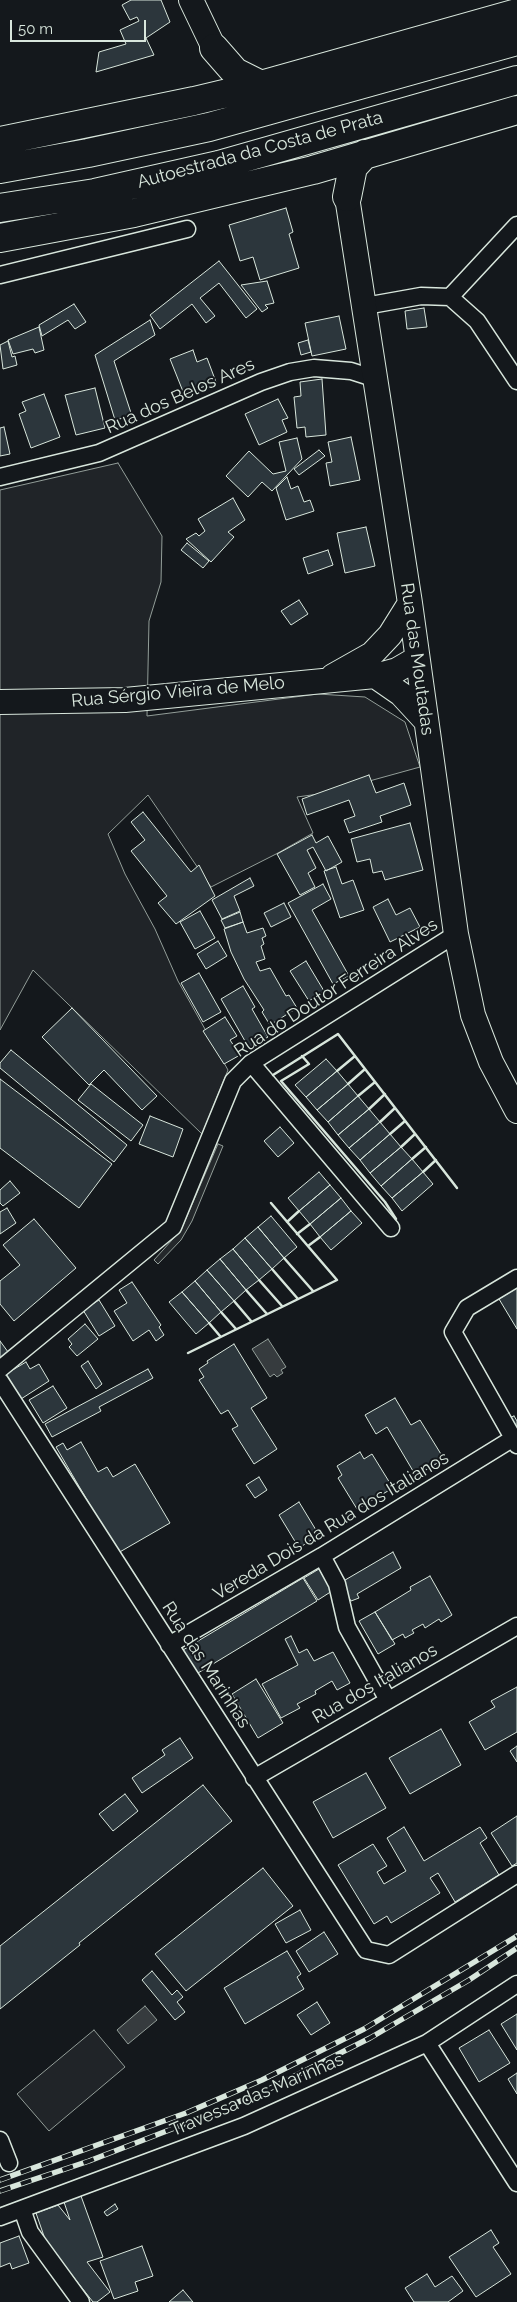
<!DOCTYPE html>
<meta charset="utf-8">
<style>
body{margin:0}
#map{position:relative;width:517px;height:2302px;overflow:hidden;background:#14181c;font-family:Raleway,sans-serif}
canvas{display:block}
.scale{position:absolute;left:10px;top:20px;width:136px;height:22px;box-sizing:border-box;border:2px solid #d8e6dc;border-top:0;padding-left:6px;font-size:15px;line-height:18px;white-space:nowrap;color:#d8e6dc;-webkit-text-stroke:4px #14181c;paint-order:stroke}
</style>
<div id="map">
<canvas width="517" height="2302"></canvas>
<div class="scale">50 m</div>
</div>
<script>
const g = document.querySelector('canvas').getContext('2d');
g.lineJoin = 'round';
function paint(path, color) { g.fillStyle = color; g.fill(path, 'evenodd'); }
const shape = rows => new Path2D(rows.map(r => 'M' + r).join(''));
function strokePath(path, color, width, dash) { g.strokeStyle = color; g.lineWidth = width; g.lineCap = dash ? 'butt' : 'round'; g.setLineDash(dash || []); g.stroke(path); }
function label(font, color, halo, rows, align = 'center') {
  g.font = font + ' Raleway,sans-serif'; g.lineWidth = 4; g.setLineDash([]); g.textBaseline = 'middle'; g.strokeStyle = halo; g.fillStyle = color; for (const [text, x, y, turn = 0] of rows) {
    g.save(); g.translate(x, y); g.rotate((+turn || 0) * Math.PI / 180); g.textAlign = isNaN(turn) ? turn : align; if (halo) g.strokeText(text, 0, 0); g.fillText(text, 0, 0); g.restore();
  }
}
const green = shape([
 [118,463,162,536,161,582,149,621,147,716,318,694,365,697,405,722,420,767,326,793,297,797,313,833,278,853,211,887,148,795,108,834,125,874,155,929,178,981,228,1070,202,1134,33,970,0,1030,0,490,118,463],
 [94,2030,125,2067,49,2131,17,2094,94,2030]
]);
paint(green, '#202428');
strokePath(green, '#939e99', 1);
const parking = shape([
 [218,1144,223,1146,192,1221,181,1240,158,1264,154,1260,181,1230,218,1144]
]);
paint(parking, '#24282b');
strokePath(parking, '#939e99', 1);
const water = shape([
 [268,1339,286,1367,281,1370,283,1373,277,1377,274,1374,270,1377,252,1349,268,1339],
 [145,2006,157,2020,128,2044,117,2030,145,2006]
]);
paint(water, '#363b3e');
strokePath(water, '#939e99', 1);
const building = shape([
 [131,0,161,0,170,22,146,38,154,55,96,72,99,52,126,44,120,30,139,21,137,17,130,20,122,5,131,0],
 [286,208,293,232,289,234,299,268,260,280,253,257,240,261,229,225,286,208],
 [219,261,257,309,246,318,219,283,200,298,215,316,206,323,192,304,160,329,150,315,219,261],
 [267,281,274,303,265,305,268,308,262,312,241,285,267,281],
 [74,304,86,322,75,329,68,320,42,336,39,325,74,304],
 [424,308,427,327,407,329,405,311,424,308],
 [339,316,346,349,312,356,305,323,339,316],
 [150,320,155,335,114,361,132,416,115,420,95,355,150,320],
 [39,327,44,350,35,353,33,349,13,354,8,340,39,327],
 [308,340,311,352,301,355,298,343,308,340],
 [8,341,12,357,15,356,17,365,3,369,0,345,8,341],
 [193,350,197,362,207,358,216,382,184,394,170,359,193,350],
 [322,379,326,435,306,437,305,427,297,428,294,397,301,396,300,382,322,379],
 [95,388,105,428,76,435,65,395,95,388],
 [44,394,60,437,31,448,19,414,26,411,22,402,44,394],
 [278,399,288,418,282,420,287,432,259,445,245,414,278,399],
 [4,427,10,454,0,456,0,428,4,427],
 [351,437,360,480,330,486,326,463,332,462,328,442,351,437],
 [297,438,302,459,272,491,262,482,248,497,226,476,249,451,273,474,286,471,279,442,297,438],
 [319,450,325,456,299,475,294,469,319,450],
 [287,477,291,489,298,486,304,502,310,500,314,511,286,520,276,488,287,477],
 [233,498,245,520,228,532,234,537,211,562,186,539,196,533,199,536,205,531,198,519,233,498],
 [366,527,375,566,345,573,337,533,366,527],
 [187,543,209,561,203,568,181,550,187,543],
 [328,550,333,565,308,574,303,558,328,550],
 [299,600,308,614,291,625,281,611,299,600],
 [369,775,376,793,404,783,411,805,380,816,382,822,349,833,344,820,355,816,349,800,307,815,302,799,369,775],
 [143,812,191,872,199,865,215,896,176,924,158,903,167,896,131,851,145,840,131,822,143,812],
 [410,823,423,870,385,880,382,871,373,873,370,859,357,862,351,839,410,823],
 [312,835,316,843,328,836,342,862,326,871,313,847,307,850,316,868,308,873,315,887,300,895,277,854,312,835],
 [336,867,342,884,353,880,364,910,340,918,324,871,336,867],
 [250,878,254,886,234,896,240,911,222,919,212,900,250,878],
 [323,884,331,899,312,910,349,976,333,984,288,903,323,884],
 [388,899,396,915,410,908,420,927,390,942,373,907,388,899],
 [284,903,291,917,271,927,264,913,284,903],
 [200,911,215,938,195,949,180,922,200,911],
 [240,912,243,922,225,928,221,920,240,912],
 [243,922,247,933,263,928,266,936,262,938,264,944,261,946,265,959,256,962,260,971,270,968,286,996,289,995,297,1008,270,1025,262,1012,264,1010,244,979,231,952,224,929,243,922],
 [218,941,227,956,206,969,197,954,218,941],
 [306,961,324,991,309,1001,290,971,306,961],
 [199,973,221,1012,203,1022,181,983,199,973],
 [243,986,255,1007,252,1009,268,1037,249,1048,221,999,243,986],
 [72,1008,157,1096,142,1110,104,1070,89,1085,42,1037,72,1008],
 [225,1017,237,1036,230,1040,240,1055,224,1064,203,1031,225,1017],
 [11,1050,127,1145,114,1162,0,1068,0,1063,11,1050],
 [326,1059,337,1071,306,1097,295,1085,326,1059],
 [337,1071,348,1084,317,1110,306,1097,337,1071],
 [0,1079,112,1164,79,1208,0,1148,0,1079],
 [91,1084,143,1125,131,1141,78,1100,91,1084],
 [348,1084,358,1096,328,1122,317,1110,348,1084],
 [358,1096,369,1109,338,1135,328,1122,358,1096],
 [369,1109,380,1122,349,1148,338,1135,369,1109],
 [150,1116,183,1129,173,1157,139,1144,150,1116],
 [380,1122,390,1134,360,1160,349,1148,380,1122],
 [280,1127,294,1143,278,1157,264,1141,280,1127],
 [390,1134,401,1147,370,1173,360,1160,390,1134],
 [401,1147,412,1159,381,1186,370,1173,401,1147],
 [412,1159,423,1172,392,1198,381,1186,412,1159],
 [319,1172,330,1185,299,1211,288,1198,319,1172],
 [423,1172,433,1184,402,1211,392,1198,423,1172],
 [10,1181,20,1193,3,1206,0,1203,0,1190,10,1181],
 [330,1185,341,1198,310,1224,299,1211,330,1185],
 [341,1198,351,1211,320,1237,310,1224,341,1198],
 [7,1208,16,1223,0,1234,0,1212,7,1208],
 [351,1211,362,1223,331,1250,320,1237,351,1211],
 [271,1216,297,1247,284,1258,258,1227,271,1216],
 [34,1219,76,1268,14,1321,0,1304,0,1281,20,1265,3,1245,34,1219],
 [258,1227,284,1258,272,1269,245,1238,258,1227],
 [245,1238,272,1269,259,1280,233,1249,245,1238],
 [233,1249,259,1280,246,1290,220,1259,233,1249],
 [220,1259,246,1290,234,1301,207,1270,220,1259],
 [207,1270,234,1301,221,1312,195,1281,207,1270],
 [195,1281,221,1312,209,1323,182,1292,195,1281],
 [132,1282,161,1325,159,1327,164,1335,156,1341,149,1330,133,1341,114,1311,127,1303,119,1290,132,1282],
 [517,1288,517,1329,499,1299,517,1288],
 [182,1292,209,1323,196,1334,169,1302,182,1292],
 [99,1300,115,1326,99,1336,83,1310,99,1300],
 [85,1324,98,1339,77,1356,69,1347,72,1344,68,1339,85,1324],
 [0,1341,11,1356,0,1365,0,1341],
 [234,1344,267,1398,251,1408,277,1449,254,1464,232,1429,238,1426,228,1410,221,1414,199,1380,204,1377,199,1369,208,1363,207,1361,234,1344],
 [88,1361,102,1384,96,1389,81,1366,88,1361],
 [26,1362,30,1369,39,1364,49,1381,21,1399,6,1374,26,1362],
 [148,1369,153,1378,99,1407,101,1411,52,1437,45,1424,148,1369],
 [53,1386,67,1408,43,1423,29,1400,53,1386],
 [395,1398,411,1425,420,1420,444,1459,416,1476,387,1427,376,1434,365,1415,395,1398],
 [514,1416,517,1421,517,1432,509,1418,514,1416],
 [81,1442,98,1472,107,1467,113,1477,135,1464,170,1523,118,1553,56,1447,63,1443,67,1450,81,1442],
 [360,1452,364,1459,372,1454,393,1488,357,1509,338,1478,342,1475,337,1466,360,1452],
 [259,1477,267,1490,255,1498,246,1485,259,1477],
 [299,1502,319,1535,299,1548,279,1515,299,1502],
 [393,1552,401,1568,357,1594,359,1598,351,1601,340,1583,393,1552],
 [319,1569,332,1591,318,1600,304,1578,319,1569],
 [430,1576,452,1615,441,1622,439,1619,425,1628,423,1624,412,1630,414,1633,405,1638,403,1634,392,1640,375,1612,411,1590,410,1587,430,1576],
 [303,1578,317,1601,198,1673,183,1650,303,1578],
 [375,1612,395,1644,378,1654,359,1621,375,1612],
 [291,1636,299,1653,307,1649,314,1661,333,1652,350,1683,337,1690,332,1681,315,1691,316,1694,297,1704,300,1708,281,1718,262,1684,298,1665,285,1639,291,1636],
 [256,1679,283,1723,258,1738,232,1694,256,1679],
 [517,1687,517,1732,485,1750,469,1722,495,1707,491,1701,517,1687],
 [441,1729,461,1765,410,1794,389,1758,441,1729],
 [180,1738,193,1758,142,1793,132,1778,165,1755,162,1750,180,1738],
 [517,1746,517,1762,510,1751,517,1746],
 [366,1773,386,1808,333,1838,313,1802,366,1773],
 [203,1785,232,1821,79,1943,80,1945,0,2009,0,1946,203,1785],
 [125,1794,138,1811,113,1831,99,1814,125,1794],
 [517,1816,517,1863,512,1866,491,1833,517,1816],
 [404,1827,424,1861,480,1827,487,1838,480,1843,499,1875,455,1902,438,1873,430,1878,440,1893,391,1923,387,1916,374,1924,338,1865,373,1844,387,1866,377,1872,384,1884,406,1871,387,1838,404,1827],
 [263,1868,293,1906,186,1991,155,1954,263,1868],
 [300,1910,311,1930,286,1943,275,1924,300,1910],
 [324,1932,338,1954,309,1972,296,1951,324,1932],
 [287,1951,301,1974,297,1977,304,1989,245,2024,224,1988,287,1951],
 [152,1971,172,1995,177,1990,183,1997,177,2002,185,2012,175,2020,142,1980,152,1971],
 [317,2002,330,2023,311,2035,297,2015,317,2002],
 [517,2014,517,2050,501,2024,517,2014],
 [489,2030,510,2063,479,2082,459,2048,489,2030],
 [517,2073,517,2094,508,2079,517,2073],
 [81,2196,103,2257,87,2262,110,2292,97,2302,93,2302,46,2242,36,2213,58,2205,70,2220,64,2202,81,2196],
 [115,2204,118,2209,107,2216,104,2212,115,2204],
 [491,2230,499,2243,493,2247,511,2274,476,2297,449,2257,491,2230],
 [19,2236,29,2263,12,2269,10,2263,0,2267,0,2243,19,2236],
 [142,2246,153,2276,135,2282,138,2291,114,2299,100,2261,142,2246],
 [427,2274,435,2287,452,2276,463,2291,448,2302,414,2302,405,2288,427,2274],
 [183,2290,193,2302,169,2302,183,2290]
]);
paint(building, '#2c363c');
strokePath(building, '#d8e6dc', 1);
const street = shape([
 [0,275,187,229],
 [450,297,517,225],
 [365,306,421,296,450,297,477,321,517,381],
 [0,477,99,453,261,382,290,372,314,368,351,371,376,379],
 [251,1063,391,1228],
 [517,1278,467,1308,453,1332,517,1445],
 [0,1369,173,1227,233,1081,251,1063,456,934],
 [0,1381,366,1950,389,1955,517,1874],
 [322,1556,337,1584,347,1627,388,1700],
 [169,1645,322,1556,512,1439],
 [254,1778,517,1626],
 [427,2043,517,2183],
 [0,2140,9,2163],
 [22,2209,30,2232,81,2302],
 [0,2217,244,2126,427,2043,517,1984]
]);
const secondary = shape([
 [191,0,214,48],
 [347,197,410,603,456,934,473,1015,491,1062,517,1111],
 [333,676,372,654,390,635,410,603],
 [375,676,401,694,425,720],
 [0,702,125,700,375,676,397,670,416,659]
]);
const highway = shape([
 [214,48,235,72,261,85],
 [0,141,194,101,261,85,517,13],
 [0,169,88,153,209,127,517,41],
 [347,197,353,167,365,154],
 [0,208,95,193,219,165,517,80],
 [0,238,134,213,313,170,517,110]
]);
strokePath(street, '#d8e6dc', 19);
strokePath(secondary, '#d8e6dc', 26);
strokePath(highway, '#d8e6dc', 30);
strokePath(street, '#14181c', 16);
strokePath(secondary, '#14181c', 24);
strokePath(highway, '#14181c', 28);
const rail = shape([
 [0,2180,186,2113,262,2080,364,2029,517,1936],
 [0,2191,89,2161,190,2122,267,2090,370,2038,469,1980,517,1948]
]);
strokePath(rail, '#d8e6dc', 5.5);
strokePath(rail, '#14181c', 4, [11]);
strokePath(shape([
 [302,1056,309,1064,281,1081,385,1202,396,1219],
 [337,1071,355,1056],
 [273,1075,338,1034,457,1188],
 [348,1084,365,1069],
 [358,1096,375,1082],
 [369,1109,385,1094],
 [380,1122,395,1108],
 [390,1134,405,1121],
 [401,1147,415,1134],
 [412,1159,426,1147],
 [423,1172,436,1160],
 [287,1222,299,1211],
 [297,1234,310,1224],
 [308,1246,320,1237],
 [284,1258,313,1291],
 [272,1269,298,1299],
 [259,1280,282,1306],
 [246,1290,267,1314],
 [234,1301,251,1321],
 [221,1312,236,1329],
 [209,1323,220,1336],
 [188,1353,337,1280,271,1203]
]), '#d8e6dc', 2.5);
label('18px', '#d8e6dc', '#14181c', [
 ["Autoestrada da Costa de Prata",260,150,-15],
 ["Rua dos Belos Ares",180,396,-24],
 ["Rua das Moutadas",417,659,82],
 ["Rua Sérgio Vieira de Melo",178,692,-5],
 ["Rua do Doutor Ferreira Alves",336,988,-33],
 ["Vereda Dois da Rua dos Italianos",331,1526,-31],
 ["Rua das Marinhas",206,1665,57],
 ["Rua dos Italianos",375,1684,-30],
 ["Travessa das Marinhas",257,2095,-23]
]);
</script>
